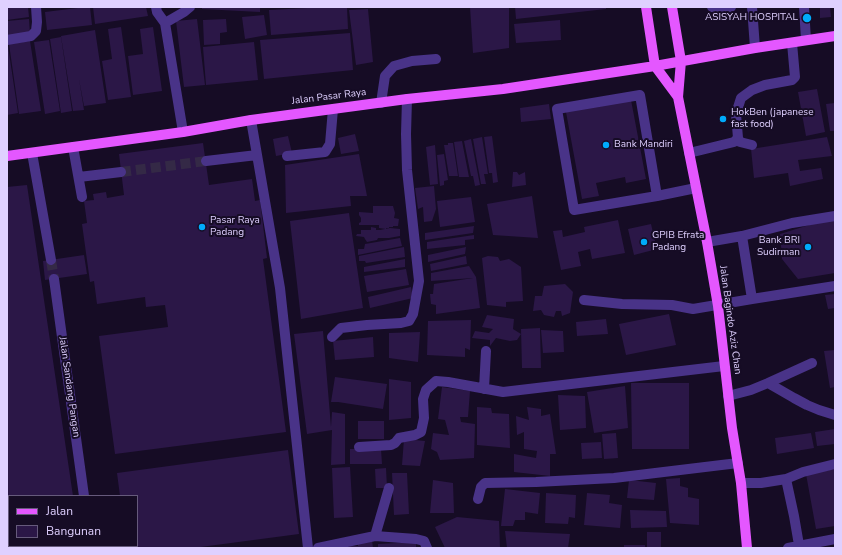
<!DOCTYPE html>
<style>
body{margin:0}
#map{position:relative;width:842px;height:555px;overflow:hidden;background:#160c25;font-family:"Nunito Sans",sans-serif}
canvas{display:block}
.frame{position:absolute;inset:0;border:8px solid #dfd0ff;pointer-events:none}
.legend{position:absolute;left:8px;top:495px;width:130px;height:52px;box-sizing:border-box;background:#160c25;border:1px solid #665a7c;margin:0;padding:5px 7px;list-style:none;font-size:12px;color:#dfd0ff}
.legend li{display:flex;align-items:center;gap:8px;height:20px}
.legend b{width:20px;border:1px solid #665a7c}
</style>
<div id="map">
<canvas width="842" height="555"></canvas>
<div class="frame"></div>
<ul class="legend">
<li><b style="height:5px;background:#e457ff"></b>Jalan</li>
<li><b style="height:11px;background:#2b1747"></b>Bangunan</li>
</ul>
</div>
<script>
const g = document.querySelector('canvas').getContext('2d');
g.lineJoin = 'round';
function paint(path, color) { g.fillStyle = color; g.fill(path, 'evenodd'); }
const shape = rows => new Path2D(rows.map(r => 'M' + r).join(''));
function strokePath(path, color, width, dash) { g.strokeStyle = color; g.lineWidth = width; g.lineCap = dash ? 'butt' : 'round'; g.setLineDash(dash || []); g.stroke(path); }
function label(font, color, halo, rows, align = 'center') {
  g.font = font + ' "Nunito Sans",sans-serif'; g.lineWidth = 4; g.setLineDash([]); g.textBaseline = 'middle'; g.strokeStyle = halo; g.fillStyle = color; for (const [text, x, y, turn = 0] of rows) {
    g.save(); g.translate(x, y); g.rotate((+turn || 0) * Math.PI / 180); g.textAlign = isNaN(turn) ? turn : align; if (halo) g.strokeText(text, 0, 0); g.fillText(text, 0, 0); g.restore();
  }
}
paint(shape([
 [7,7,28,7,29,17,7,20],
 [86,7,90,7,92,25,47,30,45,12],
 [93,7,146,7,148,16,95,24],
 [202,7,260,7,260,12,202,9],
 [326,7,347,7,348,29,271,35,269,10],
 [470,7,509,7,509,48,473,53],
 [515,7,606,7,606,9,516,19],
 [820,7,830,7,831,17,820,18],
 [368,9,373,62,356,65,349,10],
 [264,15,267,35,245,39,242,17],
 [29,19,30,34,7,36,7,21],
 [197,19,205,85,184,87,176,21],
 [226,19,227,32,220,33,220,44,204,45,203,20],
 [560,20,561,40,516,43,514,24],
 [121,27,131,97,108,100,102,61,112,59,108,29],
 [153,27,162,91,133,95,128,56,143,54,140,29],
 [95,30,106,103,84,106,79,79,84,110,73,111,61,36],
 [350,33,353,70,264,79,260,40],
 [61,37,72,111,61,113,50,39],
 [49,40,60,111,45,114,34,42],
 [30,41,41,111,19,114,9,44],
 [254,42,258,80,206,85,203,47],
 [7,46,8,46,18,113,7,115],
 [817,89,825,132,806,136,798,92],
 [631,100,646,179,626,183,625,177,596,183,599,196,582,199,566,112],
 [835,103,835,131,830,131,826,104],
 [549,104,551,119,521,122,520,108],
 [355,134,359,151,341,154,338,138],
 [288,136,292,153,276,156,273,139],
 [492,136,498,182,493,183,492,173,489,173,484,137],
 [482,137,488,174,484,174,486,184,481,184,473,139],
 [827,137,832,156,798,160,800,171,821,168,823,179,790,186,788,173,754,178,751,149],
 [471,139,480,185,475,186,473,176,471,176,464,141],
 [462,141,469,177,459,177,454,142],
 [203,143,209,185,252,179,255,201,260,200,267,258,263,259,286,432,115,454,99,336,168,327,165,305,146,307,145,297,97,304,94,281,90,282,82,224,87,223,84,201,94,200,93,194,106,192,107,198,124,195,119,154],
 [448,143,453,143,458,176,449,176,444,145,448,145],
 [435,145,438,184,430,185,426,147],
 [359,154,367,196,350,196,351,206,286,213,285,165],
 [444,154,448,180,444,181,444,185,440,186,437,155],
 [513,172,517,172,519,175,525,172,526,185,512,187],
 [27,185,73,496,9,496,9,546,80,546,80,548,7,548,7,187],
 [434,186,436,209,432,221,424,222,423,207,418,209,415,188],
 [532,196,538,238,493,235,487,204],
 [471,197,475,222,440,227,437,201],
 [373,206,393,206,395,213,394,218,399,219,398,226,393,226,393,227,389,227,389,228,386,228,386,229,379,228,379,225,359,225,359,223,361,222,361,218,359,215,359,212,373,213],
 [349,213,363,308,301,319,290,221],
 [835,217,835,273,798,279,782,259,780,234],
 [618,220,625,253,592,259,590,249,578,252,581,266,561,270,553,231,562,230,563,237,585,232,584,227],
 [651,224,657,249,634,255,628,229],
 [474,226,473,233,425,240,425,233],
 [371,227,376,228,376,230,380,230,390,228,400,229,400,236,389,238,378,238,377,240,367,242,365,239,364,237,356,236,357,234,361,234,361,230,371,230],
 [474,235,474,239,465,240,465,245,427,249,427,242],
 [400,238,402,246,358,255,358,249,364,249,365,244],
 [404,247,405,257,366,263,365,261,359,261,359,256],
 [466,247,465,254,428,262,428,255],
 [84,255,87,274,45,280,43,261],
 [466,256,467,264,431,271,430,264],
 [488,256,498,257,500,261,509,259,521,267,523,301,506,302,506,307,487,305,482,258],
 [405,259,405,267,364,272,364,267],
 [469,266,476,277,480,308,436,314,436,305,431,304,430,294,433,294,434,284,473,278,431,281,431,273],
 [406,269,409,285,367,292,364,276],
 [565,284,573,292,570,313,562,316,561,311,556,311,554,317,544,315,541,310,533,311,535,296,542,296,544,286],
 [411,287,413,298,370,308,368,297],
 [835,294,835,308,828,309,825,295],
 [669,314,676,345,626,355,619,324],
 [487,315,514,319,513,329,521,334,517,340,510,341,496,338,490,346,490,340,472,338,475,331,489,333,493,329,482,327],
 [606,319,608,334,577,336,576,322],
 [471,320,470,350,465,348,465,357,427,355,428,321],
 [540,328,541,368,522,368,521,329],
 [541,330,563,331,564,352,543,353],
 [323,331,331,427,332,412,345,414,345,464,331,465,332,430,307,434,294,334],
 [420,332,418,362,389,358,389,333],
 [373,337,374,357,335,360,333,341],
 [835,350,835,387,830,388,824,351],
 [335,377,387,384,383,409,338,402,331,402],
 [389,379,411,382,411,418,389,420],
 [631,383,689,383,689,449,632,449],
 [625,386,628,428,594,433,587,392],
 [442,387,470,391,468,417,460,417,461,422,475,424,474,458,440,460,437,452,431,449,433,433,449,435,445,420,438,419],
 [558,395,585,396,586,428,560,430],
 [477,407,491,408,492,413,509,414,510,448,477,445],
 [527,407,541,409,541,416,550,414,556,454,550,454,550,476,514,472,514,454,536,458,537,451,524,449,524,432,517,435,516,416,529,420],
 [358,421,384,421,384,439,358,439],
 [835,429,835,444,817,446,815,432],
 [616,433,618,458,604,459,602,434],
 [811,433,814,448,777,454,775,438],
 [404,439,425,441,420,466,402,465],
 [601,442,602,458,582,459,581,443],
 [350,449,381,449,382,464,350,464],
 [288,450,299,534,193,548,127,548,127,546,137,546,137,496,120,496,117,473],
 [350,467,353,517,334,518,332,468],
 [386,468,387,488,376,488,375,469],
 [835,469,835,526,816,529,806,474],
 [392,473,407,473,409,514,394,515],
 [680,478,680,486,688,488,688,497,699,499,699,525,670,523,666,479],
 [433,480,453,483,454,513,430,513],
 [629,480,656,483,654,500,627,498],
 [505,489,540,493,538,514,525,512,525,520,515,520,513,526,501,526],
 [546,493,576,495,575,518,569,517,568,524,545,523],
 [587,493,610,495,609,503,622,505,620,528,584,525],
 [630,510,666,511,667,527,631,528],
 [457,517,499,521,500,548,445,548,435,527],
 [505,531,570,534,568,548,507,548],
 [647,532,661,532,661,547,647,547],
 [372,540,373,548,336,548,335,546,358,546,358,542],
 [416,542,416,548,378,548,378,544],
 [624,545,645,545,645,548,624,548]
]), '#2b1747');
strokePath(shape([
 [121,172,206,161],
 [51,260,54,279]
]), '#342946', 10, [10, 5]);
strokePath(shape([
 [156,7,157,12,165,23,183,132],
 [712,7,719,8,731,7],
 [752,7,755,48],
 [804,7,806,40],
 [165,23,184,12,190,7],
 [7,40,31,36,36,31,37,22,36,7],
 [381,103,385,76,394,66,412,61,436,59],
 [251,120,280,288,308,548],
 [738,138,740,142,752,145],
 [73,147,82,197],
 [32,153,51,260],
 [689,153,734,142,738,138,736,114,741,98,752,90,765,85,792,80,795,77,792,43],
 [287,156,325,152,330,144,333,109],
 [206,161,257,155],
 [79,177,121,172],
 [657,196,640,95,557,109,574,210,657,196,696,188],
 [742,236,752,299],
 [707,242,742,236,792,223,835,216],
 [54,279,84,496],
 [584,300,622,304,672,305,693,309,752,299,835,286],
 [332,337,341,328,367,325,401,323,409,321,413,314,419,281,407,170,406,134,407,99],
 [768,383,794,398,807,405,819,410,835,415],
 [484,389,486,351],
 [728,396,751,390,768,383,812,363],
 [359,447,391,445,395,443,399,438,415,435,421,432,424,418,423,399,426,390,436,381,448,382,503,392,724,366],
 [786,479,794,516,799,545],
 [741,483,761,483,786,479,803,472,835,464],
 [478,499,481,487,485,483,536,482,614,478,738,463],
 [375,536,389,488],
 [91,546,91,548],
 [318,548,375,536,416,539,424,541,427,548],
 [788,548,835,539]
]), '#493388', 10);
strokePath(shape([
 [646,7,655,66,678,97],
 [672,7,681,61,678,97,707,242,718,306,732,428,741,483,747,548],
 [7,156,183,132,251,120,407,99,503,89,655,66,755,48,835,36]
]), '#e457ff', 10);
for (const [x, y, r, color] of [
 [807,18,5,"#00abfb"],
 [723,119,4,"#00abfb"],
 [606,145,4,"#00abfb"],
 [202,227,4,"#00abfb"],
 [644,242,4,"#00abfb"],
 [808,247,4,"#00abfb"]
]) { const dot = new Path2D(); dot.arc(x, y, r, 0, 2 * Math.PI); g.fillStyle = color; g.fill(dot); strokePath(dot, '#160c25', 1.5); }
label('10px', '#dfd0ff', '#160c25', [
 ["ASISYAH HOSPITAL",798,18,"right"],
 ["HokBen (japanese",731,113],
 ["fast food)",731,125],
 ["Bank Mandiri",614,145],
 ["Pasar Raya",210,221],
 ["Padang",210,233],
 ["GPIB Efrata",652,236],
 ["Padang",652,248],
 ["Bank BRI",800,241,"right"],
 ["Sudirman",800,253,"right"]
], 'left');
label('10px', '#dfd0ff', '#160c25', [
 ["Jalan Pasar Raya",329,97,-7],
 ["Jalan Bagindo Aziz Chan",730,320,82],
 ["Jalan Sandang Pangan",69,387,82]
]);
</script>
